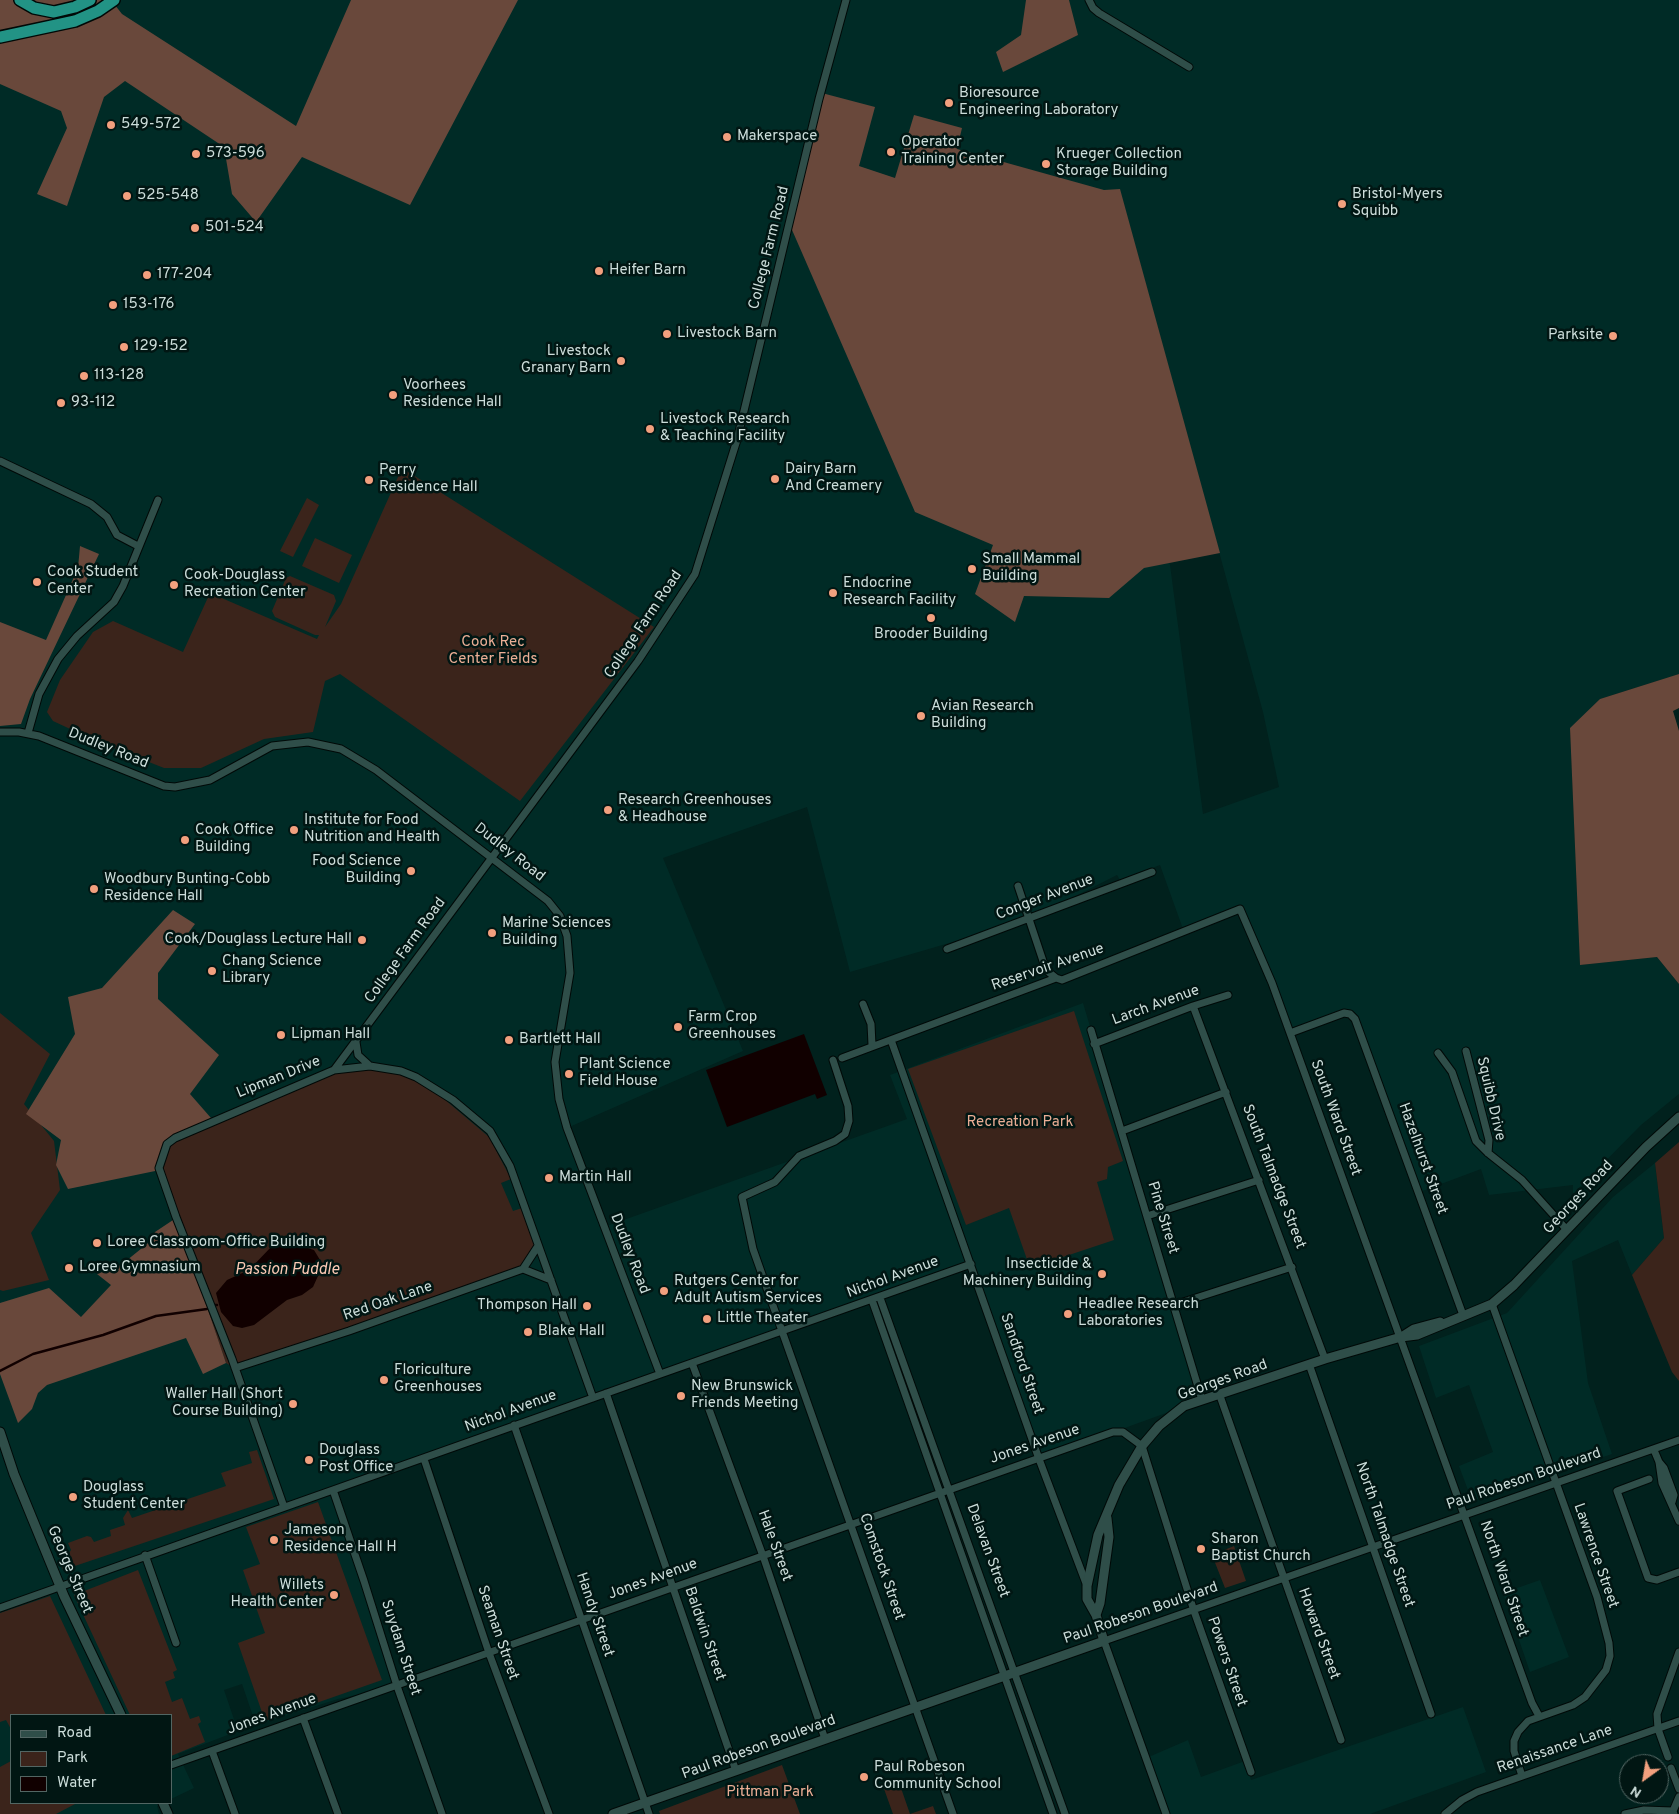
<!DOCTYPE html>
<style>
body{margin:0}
#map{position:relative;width:1679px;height:1814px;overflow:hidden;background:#01211d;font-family:Overpass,sans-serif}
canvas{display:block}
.legend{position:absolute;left:10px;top:1714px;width:162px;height:90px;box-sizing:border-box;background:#011613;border:1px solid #526663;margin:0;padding:6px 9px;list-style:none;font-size:15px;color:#ccddda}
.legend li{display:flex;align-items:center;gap:10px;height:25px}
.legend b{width:25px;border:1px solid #526663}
.north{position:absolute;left:1619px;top:1754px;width:50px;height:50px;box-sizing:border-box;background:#011613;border:1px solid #526663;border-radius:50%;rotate:212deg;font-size:14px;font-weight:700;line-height:20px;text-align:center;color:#ccddda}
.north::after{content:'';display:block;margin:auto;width:18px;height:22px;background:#f2a07e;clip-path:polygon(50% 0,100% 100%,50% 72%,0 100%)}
</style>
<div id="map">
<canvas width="1679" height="1814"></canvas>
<ul class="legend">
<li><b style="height:6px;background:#2f4e49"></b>Road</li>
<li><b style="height:14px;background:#3b241b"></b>Park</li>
<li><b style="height:14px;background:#100"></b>Water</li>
</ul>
<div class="north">N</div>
</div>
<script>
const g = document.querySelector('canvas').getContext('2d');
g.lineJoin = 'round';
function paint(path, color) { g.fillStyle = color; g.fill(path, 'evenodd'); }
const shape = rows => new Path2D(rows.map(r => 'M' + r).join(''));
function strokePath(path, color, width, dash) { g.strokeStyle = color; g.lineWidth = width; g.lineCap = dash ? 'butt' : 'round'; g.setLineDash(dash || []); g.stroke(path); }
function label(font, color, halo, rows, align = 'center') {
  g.font = font + ' Overpass,sans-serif'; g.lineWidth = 5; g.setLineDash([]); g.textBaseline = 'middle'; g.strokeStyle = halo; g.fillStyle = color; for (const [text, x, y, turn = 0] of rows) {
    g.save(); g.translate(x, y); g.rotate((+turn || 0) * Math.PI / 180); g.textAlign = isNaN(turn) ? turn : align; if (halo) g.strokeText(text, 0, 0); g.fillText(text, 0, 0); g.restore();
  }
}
paint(shape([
 [0,0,1679,0,1679,674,1600,699,1570,729,1580,965,1657,957,1679,984,1679,1094,1641,1125,1573,1194,1573,1185,1489,1195,1481,1169,1417,1193,1349,1011,1286,1032,1239,909,1183,929,1160,865,1120,880,1117,875,1028,920,850,972,807,807,663,858,743,1051,567,1128,604,1227,907,1119,890,1075,1083,1003,1202,1400,1039,1459,971,1264,333,1490,397,1686,338,1699,256,1725,242,1684,224,1690,238,1731,178,1754,194,1788,171,1799,171,1715,11,1715,11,1803,164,1803,157,1806,159,1814,0,1814],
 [1121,195,1263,712,1279,787,1203,814],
 [1655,1163,1664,1238,1632,1275,1618,1240,1572,1261,1588,1383,1612,1454,1472,1501,1459,1466,1493,1452,1469,1385,1436,1398,1419,1346,1507,1313,1613,1197],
 [1540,1580,1569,1657,1530,1672,1503,1593],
 [1463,1707,1486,1772,1370,1814,1163,1814,1144,1759,1188,1740,1201,1777,1245,1761,1251,1780]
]), '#002b26');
paint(shape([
 [402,468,654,627,520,801,340,674,325,681,313,732,264,739,201,768,164,768,96,741,53,721,47,712,60,680,93,632,113,621,183,652,210,593,317,639,319,635,315,635,275,617,272,611,286,578,290,576,334,595,336,601,325,627,341,604],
 [307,498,319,505,293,557,280,551],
 [315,538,352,555,339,583,302,566],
 [1074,1011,1123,1161,1108,1167,1107,1179,1097,1182,1114,1240,1030,1268,1009,1208,966,1225,908,1069],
 [0,1013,50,1054,24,1104,54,1141,60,1190,31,1233,49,1280,3,1291,0,1290],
 [354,1065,411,1071,489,1137,511,1179,501,1183,513,1211,522,1208,538,1246,523,1269,233,1367,226,1363,160,1170,172,1138,211,1118],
 [1679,1142,1679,1381,1672,1372,1632,1275,1664,1238,1655,1163],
 [257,1450,274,1499,63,1570,61,1565,71,1550,68,1543,87,1536,91,1537,94,1542,111,1536,110,1530,125,1525,123,1518,128,1510,132,1518,226,1486,221,1473,252,1463,249,1452],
 [318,1502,382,1680,265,1721,238,1643,265,1633,243,1570,260,1564,246,1527],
 [1234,1546,1246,1581,1225,1588,1212,1555],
 [138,1570,177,1670,173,1672,175,1678,165,1682,172,1702,182,1698,190,1719,199,1716,201,1722,198,1724,205,1742,171,1756,171,1715,130,1715,74,1595],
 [50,1596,106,1715,11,1715,11,1729,6,1720,0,1722,0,1613],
 [11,1761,11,1803,77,1803,56,1814,0,1814,0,1767],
 [782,1765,800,1814,660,1814,659,1811],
 [885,1785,895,1790,901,1788,910,1814,933,1806,936,1814,893,1814,883,1786]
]), '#3b241b');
paint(shape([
 [0,0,111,0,122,14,296,126,351,0,518,0,410,205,302,157,256,222,232,194,224,147,125,81,104,97,67,206,37,194,67,128,61,111,0,84],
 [1026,0,1069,0,1078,35,1003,72,996,52,1021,35],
 [818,92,875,107,859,166,895,178,914,115,962,128,957,149,1104,190,1120,189,1220,553,1144,568,1109,598,1024,596,1015,622,975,594,993,545,915,512,789,223],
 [80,546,99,554,30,699,21,724,0,726,0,622,46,640,78,568],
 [1679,674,1679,708,1673,711,1679,731,1679,984,1657,957,1580,965,1570,728,1600,699],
 [173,910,195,924,158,973,158,999,219,1055,190,1094,211,1118,172,1138,160,1170,68,1189,56,1165,61,1140,26,1114,75,1034,68,997,102,988],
 [173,1220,185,1242,226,1363,203,1374,186,1338,47,1385,38,1393,32,1409,18,1423,0,1374,0,1303,49,1288,81,1317,111,1285,97,1274,121,1265,147,1244,155,1232]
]), '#69483b');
paint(shape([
 [804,1034,827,1095,817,1099,815,1094,727,1127,706,1070],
 [291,1243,314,1250,323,1265,313,1287,302,1295,287,1300,254,1325,242,1328,233,1326,221,1312,216,1293,227,1280,249,1270,272,1246]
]), '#100');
strokePath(shape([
 [215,1305,217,1305],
 [0,1371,33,1354,103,1335,156,1316,207,1309]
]), '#100', 2.5);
const minor = shape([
 [1089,0,1093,8,1099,13,1189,67],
 [0,461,91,504,107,517,117,535,138,546],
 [0,732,19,732,39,736,164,786,175,787,210,780,272,746,308,742,341,749,376,770,548,901,560,916,567,936,570,973,555,1062,559,1099,567,1128,660,1374],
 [28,733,39,694,58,659,77,636,114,602,123,586,158,500],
 [1018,886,1046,970,1056,978],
 [947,949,1152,872],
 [863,1004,871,1024,872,1045],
 [1193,1006,1325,1359],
 [1091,1030,1202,1400],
 [1290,1033,1344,1013,1350,1014,1355,1019,1463,1315],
 [891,1040,1039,1459,1087,1586],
 [356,1042,358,1055,370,1066],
 [1094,1044,1193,1006,1228,995],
 [1466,1051,1489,1140,1488,1153],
 [1438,1053,1452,1072,1476,1141,1488,1153,1522,1180,1567,1230],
 [842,1058,1056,978,1062,980,1240,909,1272,983,1532,1703,1539,1716],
 [833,1060,848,1106,849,1121,845,1134,835,1141,799,1156,775,1182,742,1197,753,1249,953,1814],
 [334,1070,638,661,695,574,737,440,819,99,846,0],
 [1122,1131,1226,1092],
 [1147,1216,1259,1180],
 [523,1269,551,1280],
 [880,1298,1065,1814],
 [872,1300,1053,1814],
 [1492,1304,1597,1597,1609,1643,1610,1656,1606,1670,1585,1697,1573,1705,1528,1721,1518,1732,1514,1741,1514,1751,1522,1776],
 [1174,1305,1292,1267],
 [692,1363,763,1556,825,1739],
 [1309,1364,1431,1714],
 [235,1368,349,1331,523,1269,538,1246],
 [606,1393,736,1771],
 [1220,1396,1341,1740],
 [514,1425,649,1814],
 [1654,1450,1659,1462,1662,1483,1679,1521],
 [424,1459,489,1653,549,1814],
 [1659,1462,1664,1468,1674,1495,1672,1502],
 [1649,1479,1617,1491,1648,1578,1657,1580,1679,1572],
 [333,1490,364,1581,397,1686,442,1814],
 [284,1507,232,1359,176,1217,159,1168,167,1144,175,1138,334,1070,370,1066,401,1071,416,1077,453,1100,490,1131,510,1166,593,1398],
 [145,1555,176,1643],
 [0,1608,971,1264],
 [303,1718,338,1814],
 [212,1751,235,1814],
 [1668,1757,1658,1729,1657,1714,1679,1652],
 [171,1765,1113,1432,1123,1432,1142,1446,1194,1611,1251,1772],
 [1671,1768,1679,1789],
 [1673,1811,1679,1797],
 [1166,1814,1104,1641,1679,1440],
 [1445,1814,1462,1800,1477,1792,1679,1721],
 [1625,1814,1644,1810,1673,1811,1674,1814]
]);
const tertiary = shape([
 [1403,1336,1414,1329,1440,1322],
 [0,1432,14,1474,64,1596,121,1715],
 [1096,1615,1087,1599,1087,1586,1098,1535,1119,1485,1142,1446,1159,1426,1184,1406,1325,1359,1401,1337,1417,1335,1492,1304,1514,1285,1646,1147,1679,1117],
 [163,1803,168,1814],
 [613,1814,1104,1641,1096,1615,1100,1603,1109,1537,1107,1518]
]);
const trunk = shape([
 [20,0,34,8,54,12,75,7,90,0],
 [0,37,75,21,98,11,114,0]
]);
strokePath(minor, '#000907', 9);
strokePath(tertiary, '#000907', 11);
strokePath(trunk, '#000907', 14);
strokePath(minor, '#2f4e49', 7);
strokePath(tertiary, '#2f4e49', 9);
strokePath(trunk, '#229385', 11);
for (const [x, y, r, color] of [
 [949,103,5,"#f2a07e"],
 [111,125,5,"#f2a07e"],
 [727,137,5,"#f2a07e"],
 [891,152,5,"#f2a07e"],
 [196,154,5,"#f2a07e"],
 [1046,164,5,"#f2a07e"],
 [127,196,5,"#f2a07e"],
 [1342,204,5,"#f2a07e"],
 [195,228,5,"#f2a07e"],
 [599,271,5,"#f2a07e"],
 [147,275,5,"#f2a07e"],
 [113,305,5,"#f2a07e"],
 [667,334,5,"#f2a07e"],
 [1613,336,5,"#f2a07e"],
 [124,347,5,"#f2a07e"],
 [621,361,5,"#f2a07e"],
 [84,376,5,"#f2a07e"],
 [393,395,5,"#f2a07e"],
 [61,403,5,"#f2a07e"],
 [650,429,5,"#f2a07e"],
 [775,479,5,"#f2a07e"],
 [369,480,5,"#f2a07e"],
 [972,569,5,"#f2a07e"],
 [37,582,5,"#f2a07e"],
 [174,585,5,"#f2a07e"],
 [833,593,5,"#f2a07e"],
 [931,618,5,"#f2a07e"],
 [921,716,5,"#f2a07e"],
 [608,810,5,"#f2a07e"],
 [294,830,5,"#f2a07e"],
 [185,840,5,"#f2a07e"],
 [411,871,5,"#f2a07e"],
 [94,889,5,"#f2a07e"],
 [492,933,5,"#f2a07e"],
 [362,940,5,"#f2a07e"],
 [212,971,5,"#f2a07e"],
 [678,1027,5,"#f2a07e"],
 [281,1035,5,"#f2a07e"],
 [509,1040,5,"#f2a07e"],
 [569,1074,5,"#f2a07e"],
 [549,1178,5,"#f2a07e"],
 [97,1243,5,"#f2a07e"],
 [69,1268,5,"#f2a07e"],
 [1102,1274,5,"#f2a07e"],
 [664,1291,5,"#f2a07e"],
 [587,1306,5,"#f2a07e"],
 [1068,1314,5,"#f2a07e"],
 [707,1319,5,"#f2a07e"],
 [528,1332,5,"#f2a07e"],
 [384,1380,5,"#f2a07e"],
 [681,1396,5,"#f2a07e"],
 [293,1404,5,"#f2a07e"],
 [309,1460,5,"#f2a07e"],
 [73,1497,5,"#f2a07e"],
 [274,1540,5,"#f2a07e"],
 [1201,1549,5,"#f2a07e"],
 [334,1595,5,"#f2a07e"],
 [864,1777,5,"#f2a07e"]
]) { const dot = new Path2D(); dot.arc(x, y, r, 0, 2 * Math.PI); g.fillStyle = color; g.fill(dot); strokePath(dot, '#011613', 2); }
label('15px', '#ccddda', '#011613', [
 ["Bioresource",959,94],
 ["Engineering Laboratory",959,111],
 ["549-572",121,125],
 ["Makerspace",737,137],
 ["Operator",901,143],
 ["Training Center",901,160],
 ["573-596",206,154],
 ["Krueger Collection",1056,155],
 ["Storage Building",1056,172],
 ["Bristol-Myers",1352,195],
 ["Squibb",1352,212],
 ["525-548",137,196],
 ["501-524",205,228],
 ["Heifer Barn",609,271],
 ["177-204",157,275],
 ["153-176",123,305],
 ["Livestock Barn",677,334],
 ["Parksite",1603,336,"right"],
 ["129-152",134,347],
 ["Livestock",611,352,"right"],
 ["Granary Barn",611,369,"right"],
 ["113-128",94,376],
 ["Voorhees",403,386],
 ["Residence Hall",403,403],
 ["93-112",71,403],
 ["Livestock Research",660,420],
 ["& Teaching Facility",660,437],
 ["Dairy Barn",785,470],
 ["And Creamery",785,487],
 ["Perry",379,471],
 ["Residence Hall",379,488],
 ["Small Mammal",982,560],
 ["Building",982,577],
 ["Cook Student",47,573],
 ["Center",47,590],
 ["Cook-Douglass",184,576],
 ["Recreation Center",184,593],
 ["Endocrine",843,584],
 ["Research Facility",843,601],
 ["Brooder Building",931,635,"center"],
 ["Avian Research",931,707],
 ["Building",931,724],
 ["Research Greenhouses",618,801],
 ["& Headhouse",618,818],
 ["Institute for Food",304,821],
 ["Nutrition and Health",304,838],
 ["Cook Office",195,831],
 ["Building",195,848],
 ["Food Science",401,862,"right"],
 ["Building",401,879,"right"],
 ["Woodbury Bunting-Cobb",104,880],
 ["Residence Hall",104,897],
 ["Marine Sciences",502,924],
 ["Building",502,941],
 ["Cook/Douglass Lecture Hall",352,940,"right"],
 ["Chang Science",222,962],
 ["Library",222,979],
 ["Farm Crop",688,1018],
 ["Greenhouses",688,1035],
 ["Lipman Hall",291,1035],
 ["Bartlett Hall",519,1040],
 ["Plant Science",579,1065],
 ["Field House",579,1082],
 ["Martin Hall",559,1178],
 ["Loree Classroom-Office Building",107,1243],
 ["Insecticide &",1092,1265,"right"],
 ["Machinery Building",1092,1282,"right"],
 ["Loree Gymnasium",79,1268],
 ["Rutgers Center for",674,1282],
 ["Adult Autism Services",674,1299],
 ["Headlee Research",1078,1305],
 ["Laboratories",1078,1322],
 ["Thompson Hall",577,1306,"right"],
 ["Little Theater",717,1319],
 ["Blake Hall",538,1332],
 ["Floriculture",394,1371],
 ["Greenhouses",394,1388],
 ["New Brunswick",691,1387],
 ["Friends Meeting",691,1404],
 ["Waller Hall (Short",283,1395,"right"],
 ["Course Building)",283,1412,"right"],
 ["Douglass",319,1451],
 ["Post Office",319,1468],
 ["Douglass",83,1488],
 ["Student Center",83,1505],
 ["Jameson",284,1531],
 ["Residence Hall H",284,1548],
 ["Sharon",1211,1540],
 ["Baptist Church",1211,1557],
 ["Willets",324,1586,"right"],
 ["Health Center",324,1603,"right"],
 ["Paul Robeson",874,1768],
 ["Community School",874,1785]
], 'left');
label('15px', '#ccddda', '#011613', [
 ["College Farm Road",770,248,-76],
 ["College Farm Road",644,625,-56],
 ["Dudley Road",108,749,22],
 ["Dudley Road",509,853,38],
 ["Conger Avenue",1045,898,-21],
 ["College Farm Road",406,951,-54],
 ["Reservoir Avenue",1048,968,-19],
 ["Larch Avenue",1156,1006,-20],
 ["Lipman Drive",279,1078,-22],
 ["Squibb Drive",1490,1099,77],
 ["South Ward Street",1335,1118,70],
 ["Hazelhurst Street",1422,1159,70],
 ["South Talmadge Street",1273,1177,69],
 ["Georges Road",1579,1198,-47],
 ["Pine Street",1162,1218,73],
 ["Dudley Road",629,1254,69],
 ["Nichol Avenue",893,1278,-20],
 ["Red Oak Lane",388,1302,-19],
 ["Sandford Street",1021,1364,71],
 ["Georges Road",1223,1381,-20],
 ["Nichol Avenue",511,1412,-20],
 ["Jones Avenue",1035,1445,-19],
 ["Paul Robeson Boulevard",1524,1480,-19],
 ["North Talmadge Street",1384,1535,71],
 ["Hale Street",774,1546,70],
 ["Delavan Street",987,1551,70],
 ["Lawrence Street",1595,1556,71],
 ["Comstock Street",881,1567,71],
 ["George Street",69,1570,67],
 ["North Ward Street",1503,1579,71],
 ["Jones Avenue",653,1580,-20],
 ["Paul Robeson Boulevard",1141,1614,-19],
 ["Handy Street",594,1615,71],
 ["Seaman Street",497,1633,71],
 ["Baldwin Street",704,1634,71],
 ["Howard Street",1318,1634,70],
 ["Suydam Street",400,1648,72],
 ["Powers Street",1226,1662,71],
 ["Jones Avenue",272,1715,-20],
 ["Paul Robeson Boulevard",759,1748,-20],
 ["Renaissance Lane",1555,1750,-19]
]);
label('15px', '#ebae95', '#011613', [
 ["Cook Rec",493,643],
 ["Center Fields",493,660],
 ["Recreation Park",1020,1123],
 ["Pittman Park",770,1793]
]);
label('italic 16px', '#fbc9b4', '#011613', [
 ["Passion Puddle",287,1271]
]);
</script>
